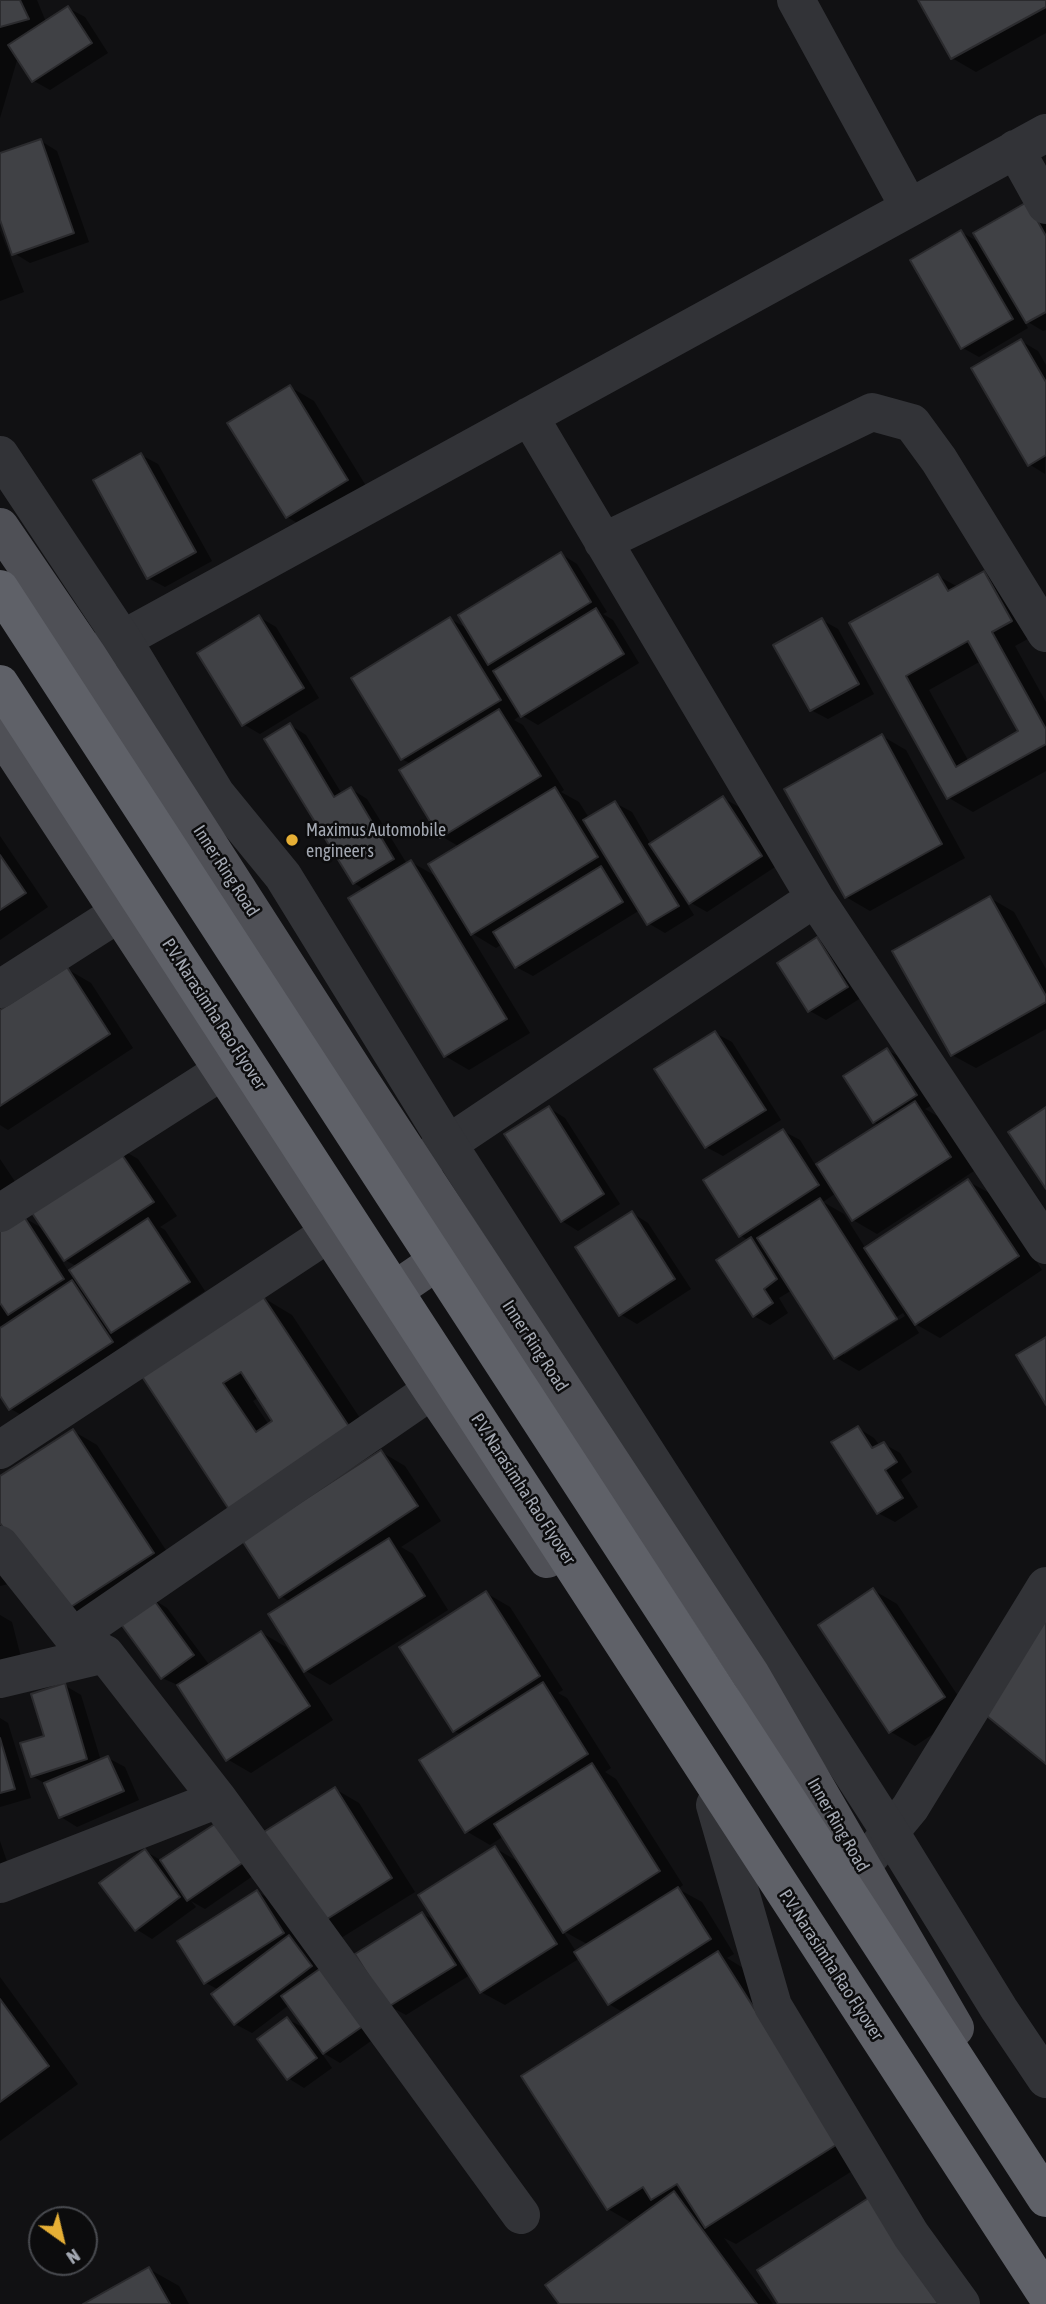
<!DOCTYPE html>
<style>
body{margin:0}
#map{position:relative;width:1046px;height:2304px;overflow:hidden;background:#111113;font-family:"Asap Condensed",sans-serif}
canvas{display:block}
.north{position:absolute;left:28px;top:2206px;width:70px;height:70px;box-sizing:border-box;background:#0c0c0d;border:2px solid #484a4f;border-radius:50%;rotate:146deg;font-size:19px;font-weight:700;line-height:28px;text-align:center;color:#a3a8b2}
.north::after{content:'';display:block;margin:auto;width:24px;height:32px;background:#e6af35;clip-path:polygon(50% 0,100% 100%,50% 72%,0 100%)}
</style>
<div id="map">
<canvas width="1046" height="2304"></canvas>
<div class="north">N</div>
</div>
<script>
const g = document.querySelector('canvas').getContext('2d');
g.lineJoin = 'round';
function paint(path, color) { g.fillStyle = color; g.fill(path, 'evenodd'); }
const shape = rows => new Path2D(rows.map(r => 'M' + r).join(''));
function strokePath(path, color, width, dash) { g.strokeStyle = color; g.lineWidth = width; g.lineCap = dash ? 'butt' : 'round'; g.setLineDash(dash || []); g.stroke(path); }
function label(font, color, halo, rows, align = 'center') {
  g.font = font + ' "Asap Condensed",sans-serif'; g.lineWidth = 5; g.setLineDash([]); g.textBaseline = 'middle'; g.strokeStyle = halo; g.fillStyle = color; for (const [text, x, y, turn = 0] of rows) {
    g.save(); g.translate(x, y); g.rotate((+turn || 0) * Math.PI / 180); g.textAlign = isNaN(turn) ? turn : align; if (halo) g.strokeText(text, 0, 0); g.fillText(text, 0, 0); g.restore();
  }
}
paint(shape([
 [0,0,37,0,46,22,68,8,85,17,108,53,50,90,34,81,18,57,0,118],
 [920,0,1046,0,1046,33,976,72,952,58],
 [41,141,57,151,89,242,30,263,14,253,0,215,0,155],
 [1046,219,1046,330,1043,331,1023,319,1028,328,979,357,963,348,961,232,982,244],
 [0,230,24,292,0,301],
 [1021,341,1038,351,1046,365,1045,474,1029,464],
 [290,387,314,401,371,494,311,531,287,517],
 [141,455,158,464,212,561,165,587,148,578],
 [561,554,577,564,607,612,603,614,613,620,639,663,538,725,521,715,514,720,523,725,564,790,561,792,579,802,589,818,615,803,632,812,651,845,723,798,739,807,778,865,707,912,684,899,694,915,665,933,648,923,640,910,533,976,516,967,502,944,496,948,468,931,530,1033,469,1070,445,1056,365,890,354,883,290,725,306,735,342,794,351,789,367,799,407,864,411,862,439,878,460,847,441,836,411,764,402,759,450,619,470,630],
 [984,573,1008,587,1035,635,1015,646,1046,702,1046,771,973,812,949,798,851,624,938,576,958,587],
 [981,661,1020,732,969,762,929,690],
 [259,617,276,627,319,698,260,734,243,724],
 [822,620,838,629,874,694,828,719,811,710],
 [882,736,906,750,965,858,870,911,846,897],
 [0,836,48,907,0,940],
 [990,898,1014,912,1046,969,1046,1029,976,1068,952,1055],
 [817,939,833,949,864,996,826,1020,810,1011],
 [67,969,91,983,133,1048,8,1130,0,1125,0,1012],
 [715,1033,732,1042,781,1120,723,1156,706,1147],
 [887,1050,904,1059,932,1105,925,1109,939,1117,974,1171,877,1234,853,1220,836,1193,823,1202,844,1214,866,1249,969,1182,993,1195,1042,1270,940,1338,912,1322,919,1333,859,1371,835,1357,792,1290,779,1298,788,1313,770,1325,754,1316,749,1241,740,1235,783,1131,800,1140,816,1166,880,1126,874,1122],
 [903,1313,905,1316,844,1355,844,1350],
 [549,1108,565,1118,620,1204,578,1231,562,1221],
 [114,1145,138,1159,177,1216,160,1227,165,1230,205,1291,127,1342,136,1356,35,1423,11,1409,0,1393,0,1232,23,1217,45,1230],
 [57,1247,65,1260,78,1267,69,1272,54,1249],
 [0,1159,16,1183,0,1193],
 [632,1213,648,1223,691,1289,637,1324,620,1314],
 [262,1297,292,1315,383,1453,405,1466,441,1521,401,1547,413,1554,448,1610,330,1685,306,1671,270,1614,290,1602,281,1596,262,1529,143,1375],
 [259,1397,274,1422,269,1425,253,1401],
 [858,1428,874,1438,880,1446,884,1444,900,1453,912,1472,901,1480,918,1507,895,1522,878,1513],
 [73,1431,97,1445,177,1567,85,1627,0,1520,0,1478],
 [0,1550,21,1581,0,1586],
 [873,1590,897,1604,968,1711,915,1746,891,1732,820,1626],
 [486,1593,510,1607,563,1690,558,1693,567,1698,611,1768,605,1772,616,1779,683,1885,678,1889,702,1902,734,1954,727,1958,748,1971,868,2161,736,2244,724,2238,773,2304,562,2304,632,2223,608,2209,624,2013,609,2004,580,1958,505,2005,481,1992,470,1975,406,2015,389,2006,423,1914,437,1922,495,1848,522,1864,504,1836,490,1845,466,1831,462,1735,454,1731],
 [562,1930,576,1938,589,1945,577,1953],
 [151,1598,167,1608,210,1666,262,1633,286,1647,333,1720,251,1773,227,1759,180,1686,162,1678],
 [0,1615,12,1622,25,1673,0,1680],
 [64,1685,81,1695,101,1761,108,1758,125,1767,139,1800,77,1827,61,1817,46,1784,32,1776],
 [0,1718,8,1723,31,1798,0,1807],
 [335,1789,359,1803,415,1892,341,1938,261,1835],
 [221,1822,263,1869,205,1909,191,1901,196,1907,152,1939,136,1929,145,1851,162,1861],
 [0,1841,16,1888,0,1894],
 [257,1892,274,1901,378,2036,340,2063,320,2051,332,2068,304,2088,288,2078,287,2019,308,2030,289,2005,252,2033,235,2024,219,1990,206,1983],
 [0,1977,78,2084,0,2141],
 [149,2269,179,2286,189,2304,87,2304]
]), '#0007');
const building = shape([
 [0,0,20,0,29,19,0,27,0,0],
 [918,0,1046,0,1046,7,951,59,918,0],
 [68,6,92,43,32,82,8,45,68,6],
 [41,139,74,233,12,255,0,220,0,153,41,139],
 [1027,202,1046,236,1046,312,1026,323,973,233,1027,202],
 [961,230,1013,319,961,349,910,260,961,230],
 [1021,339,1046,382,1046,455,1028,466,971,368,1021,339],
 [290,385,348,480,286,518,227,423,290,385],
 [141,453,196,552,147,579,93,480,141,453],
 [561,552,591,602,488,665,458,615,561,552],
 [984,571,1012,621,992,632,1046,729,1046,744,947,799,849,623,938,574,948,591,984,571],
 [968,641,1018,731,956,767,906,676,968,641],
 [596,608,624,654,521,717,493,671,596,608],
 [259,615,304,688,242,726,197,653,259,615],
 [450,617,501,700,401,760,351,678,450,617],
 [822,618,859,684,810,711,773,645,822,618],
 [499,709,541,776,440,838,399,770,499,709],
 [290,723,334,797,351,787,394,859,353,884,264,739,290,723],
 [882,734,942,844,845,898,784,789,882,734],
 [555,787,598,857,471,935,428,864,555,787],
 [723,796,762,856,689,904,649,844,723,796],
 [615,801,679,906,647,925,583,820,615,801],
 [0,855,26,893,0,910,0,855],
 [411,860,507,1019,444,1057,348,898,411,860],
 [601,866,623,902,515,968,493,932,601,866],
 [990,896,1046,996,1046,1002,951,1056,892,951,990,896],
 [817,937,848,987,808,1012,777,963,817,937],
 [67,967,110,1034,0,1106,0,1010,67,967],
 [715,1031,766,1110,705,1148,654,1069,715,1031],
 [887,1048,917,1095,873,1123,843,1076,887,1048],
 [915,1101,951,1157,852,1221,816,1164,915,1101],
 [549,1106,604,1194,561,1222,504,1134,549,1106],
 [1046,1107,1046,1189,1008,1132,1046,1107],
 [783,1129,819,1185,739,1237,703,1180,783,1129],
 [114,1143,154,1202,64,1261,24,1201,114,1143],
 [968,1179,1019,1256,915,1325,864,1248,968,1179],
 [820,1198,897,1319,834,1359,757,1238,820,1198],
 [632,1211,675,1279,619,1316,575,1247,632,1211],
 [23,1215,64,1279,8,1315,0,1303,0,1230,23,1215],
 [148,1218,190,1282,111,1333,69,1270,148,1218],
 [751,1237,777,1279,764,1289,773,1303,753,1317,716,1260,751,1237],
 [72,1280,113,1342,9,1410,0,1396,0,1328,72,1280],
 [262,1295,354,1434,232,1514,141,1375,262,1295],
 [241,1372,272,1421,256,1432,223,1383,241,1372],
 [1046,1337,1046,1405,1016,1355,1046,1337],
 [858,1426,872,1448,884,1442,897,1462,885,1470,903,1498,877,1514,831,1442,858,1426],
 [73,1429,154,1553,60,1614,0,1523,0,1476,73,1429],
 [381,1450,418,1506,279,1598,242,1540,381,1450],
 [389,1538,425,1596,304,1672,268,1614,389,1538],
 [873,1588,945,1697,889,1733,818,1625,873,1588],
 [486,1591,540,1676,453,1732,399,1647,486,1591],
 [151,1596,194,1655,161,1679,118,1620,151,1596],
 [1046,1620,1046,1764,982,1712,1046,1620],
 [261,1631,310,1706,226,1761,177,1685,261,1631],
 [543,1682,588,1754,465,1833,419,1760,543,1682],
 [65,1683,87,1759,31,1777,20,1743,44,1736,31,1694,65,1683],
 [0,1738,15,1789,0,1793,0,1738],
 [108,1756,124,1791,59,1818,44,1783,108,1756],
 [592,1763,660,1871,563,1933,494,1824,592,1763],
 [335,1787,392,1878,316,1926,259,1835,335,1787],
 [221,1820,248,1859,187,1901,160,1860,221,1820],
 [495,1846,557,1944,480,1993,418,1895,495,1846],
 [145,1849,180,1897,135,1931,99,1883,145,1849],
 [678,1887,711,1939,608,2005,574,1952,678,1887],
 [257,1890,284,1933,204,1984,177,1941,257,1890],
 [422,1912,456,1965,388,2007,355,1954,422,1912],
 [289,1935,312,1966,234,2025,211,1994,289,1935],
 [718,1951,839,2143,705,2228,677,2184,651,2200,643,2187,607,2210,521,2076,718,1951],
 [321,1968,363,2026,323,2054,281,1996,321,1968],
 [0,1999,49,2066,0,2102,0,1999],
 [287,2017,317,2058,287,2080,257,2039,287,2017],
 [674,2191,757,2304,559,2304,545,2285,674,2191],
 [870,2197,939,2304,778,2304,757,2270,870,2197],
 [149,2267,170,2304,83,2304,149,2267]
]);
paint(building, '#404145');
strokePath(building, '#2b2b2e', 2);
strokePath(shape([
 [796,0,909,207],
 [1015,149,1046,205],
 [529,416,815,898,1046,1245],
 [603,542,872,412,912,423,939,460,1046,633],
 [94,655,1046,133],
 [0,989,119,913],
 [421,1162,815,898],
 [0,1213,222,1071],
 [0,1450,329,1233],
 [0,1545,73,1637,105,1654,218,1799,521,2215],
 [73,1637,432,1390],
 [0,1679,105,1654],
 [862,1866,910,1808,1046,1586],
 [0,1884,218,1799]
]), '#323337', 38);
strokePath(shape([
 [0,455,123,640,216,794,283,876,448,1144,890,1832,999,2009,1046,2079],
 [715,1805,773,2006,911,2235,961,2304]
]), '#323337', 38);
strokePath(shape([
 [0,527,89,658,356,1074,751,1675,955,2028],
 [0,731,432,1390,547,1559],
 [376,1303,464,1243]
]), '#4f5056', 38);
strokePath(shape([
 [0,589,1046,2198],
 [0,684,1046,2294]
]), '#5f6168', 38);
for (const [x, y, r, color] of [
 [292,840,7,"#e6af35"]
]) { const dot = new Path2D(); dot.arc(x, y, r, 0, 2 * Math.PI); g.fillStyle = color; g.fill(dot); strokePath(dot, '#0c0c0d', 2.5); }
label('18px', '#a3a8b2', '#0c0c0d', [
 ["Maximus Automobile",306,830],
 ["engineer s",306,851]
], 'left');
label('18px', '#a3a8b2', '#0c0c0d', [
 ["Inner Ring Road",226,871,57],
 ["P.V. Narasimha Rao Flyover",214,1014,57],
 ["Inner Ring Road",535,1346,57],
 ["P.V. Narasimha Rao Flyover",523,1489,57],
 ["Inner Ring Road",838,1825,60],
 ["P.V. Narasimha Rao Flyover",831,1965,57]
]);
</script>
